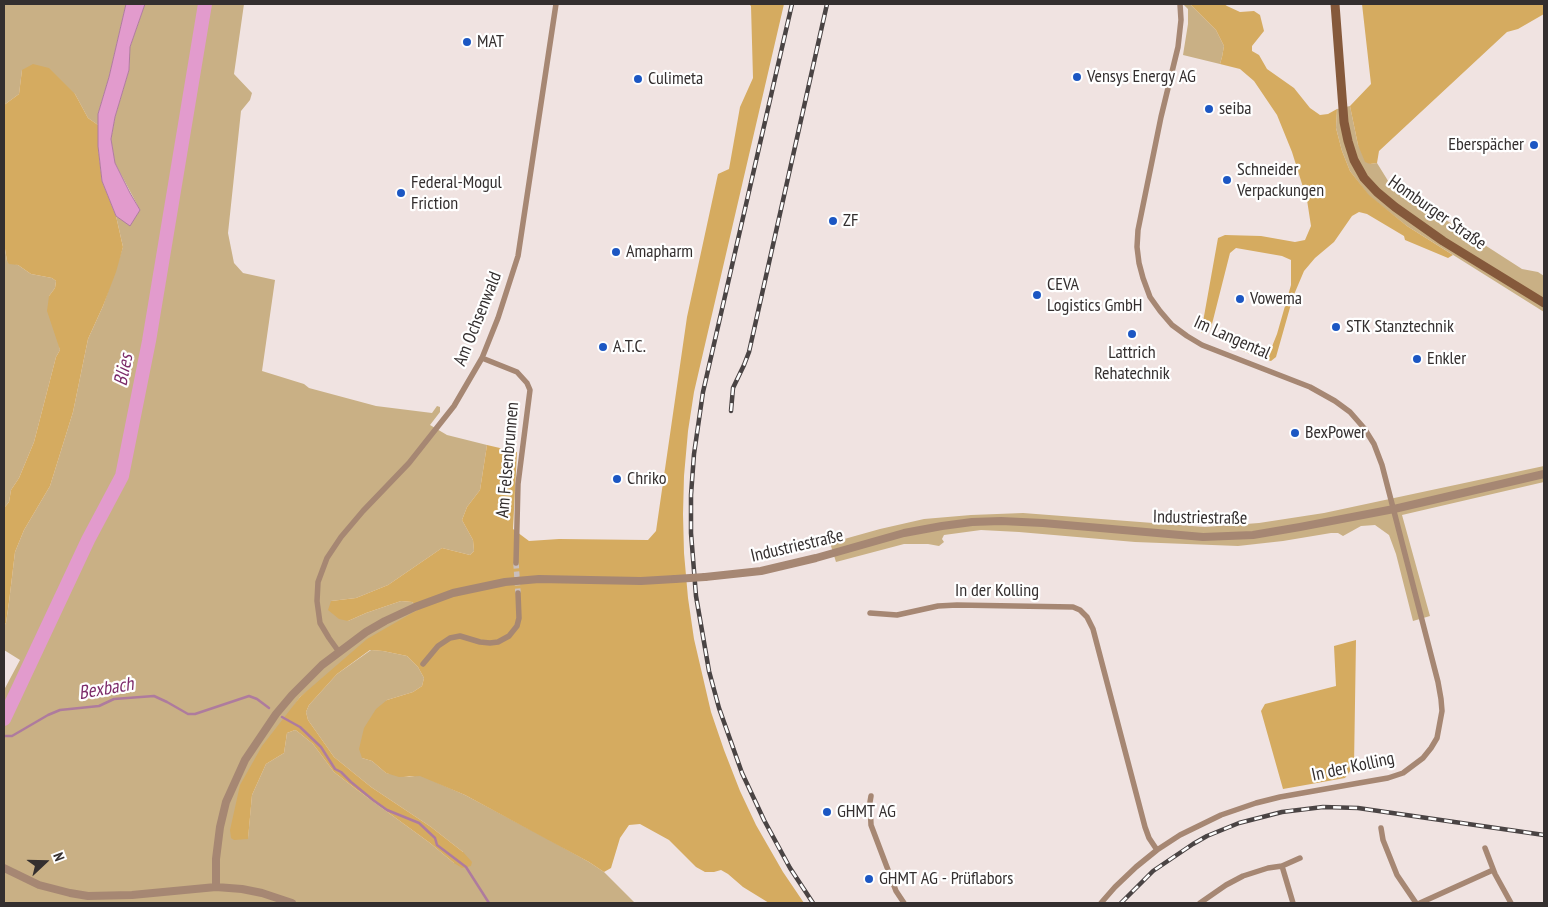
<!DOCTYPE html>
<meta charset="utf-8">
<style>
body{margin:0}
#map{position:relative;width:1548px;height:907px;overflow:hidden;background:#f0e3e1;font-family:"PT Sans Narrow",sans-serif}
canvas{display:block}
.frame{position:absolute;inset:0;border:5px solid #342f2f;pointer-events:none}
.north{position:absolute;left:20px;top:837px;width:50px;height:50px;-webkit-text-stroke:4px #fff;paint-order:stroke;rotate:69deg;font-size:14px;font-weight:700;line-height:20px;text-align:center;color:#342f2f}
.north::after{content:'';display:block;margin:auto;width:18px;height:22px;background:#342f2f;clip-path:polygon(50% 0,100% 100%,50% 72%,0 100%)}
</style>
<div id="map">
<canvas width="1548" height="907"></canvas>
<div class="frame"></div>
<div class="north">N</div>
</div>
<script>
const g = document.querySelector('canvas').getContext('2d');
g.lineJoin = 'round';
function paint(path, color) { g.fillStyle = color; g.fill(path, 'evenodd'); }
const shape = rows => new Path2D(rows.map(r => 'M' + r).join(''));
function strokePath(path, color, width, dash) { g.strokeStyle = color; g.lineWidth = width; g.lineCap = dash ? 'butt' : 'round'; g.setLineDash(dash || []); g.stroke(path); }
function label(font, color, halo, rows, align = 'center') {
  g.font = font + ' "PT Sans Narrow",sans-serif'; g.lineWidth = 4.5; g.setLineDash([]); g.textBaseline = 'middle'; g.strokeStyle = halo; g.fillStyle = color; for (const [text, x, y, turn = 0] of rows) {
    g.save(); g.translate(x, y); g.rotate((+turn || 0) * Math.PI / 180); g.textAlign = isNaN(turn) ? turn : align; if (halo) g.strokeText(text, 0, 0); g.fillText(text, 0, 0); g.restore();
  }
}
paint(shape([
 [4,4,126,4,109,77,98,114,98,125,88,118,75,94,22,70,19,94,4,105],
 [145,4,244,4,234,74,252,93,250,100,241,111,228,233,234,263,243,273,275,280,262,371,304,384,309,388,376,406,432,413,437,406,440,407,440,412,430,425,447,435,487,445,480,490,467,507,462,520,473,540,474,551,470,555,442,548,388,585,356,598,331,601,348,621,366,613,401,601,412,602,420,607,419,609,300,697,241,785,248,838,252,795,266,764,284,753,287,733,295,730,297,731,313,744,334,772,356,789,430,843,454,863,463,852,431,827,371,787,334,757,308,720,306,712,309,705,337,674,371,650,383,651,407,656,418,667,424,678,422,686,413,692,387,700,362,758,372,761,386,773,409,777,420,775,465,795,546,838,589,862,604,872,635,903,4,903,4,690,20,660,4,650,4,626,6,623,9,602,15,552,24,530,50,486,73,412,88,339,103,306,123,247,116,216,130,225,140,210,115,163,111,139,115,117,129,70,130,47],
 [1183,4,1190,4,1216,30,1224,46,1222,57,1220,64,1183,55,1188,24,1188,9],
 [1350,106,1358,145,1370,164,1377,163,1390,184,1522,269,1538,272,1544,276,1544,312,1407,226,1369,196,1350,171,1342,151,1336,128,1337,109],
 [4,243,7,261,18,265,31,274,52,278,56,281,55,288,49,296,60,350,56,357,34,442,19,478,11,490,9,502,4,508],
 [1544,466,1544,482,1402,515,1430,616,1413,621,1396,554,1389,535,1375,525,1361,526,1343,536,1338,533,1331,533,1283,541,1238,546,1135,542,1019,532,981,530,944,535,942,539,944,542,939,546,928,544,904,544,836,562,830,543,880,529,924,519,971,515,1023,513,1205,527,1259,523,1324,513]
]), '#c9b085');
paint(shape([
 [749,4,784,4,694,392,688,431,684,476,683,514,684,553,688,598,694,639,711,712,724,750,740,791,756,825,783,872,804,903,769,903,743,887,728,874,721,870,714,872,705,872,696,867,669,840,640,824,629,825,620,838,611,868,604,872,589,862,465,795,420,776,399,777,386,773,372,761,362,758,359,749,364,728,376,709,387,700,413,692,422,686,424,678,418,667,407,656,383,651,370,650,337,674,309,705,306,712,308,720,334,757,371,787,431,827,463,852,472,862,471,866,462,868,454,863,430,843,356,789,334,772,313,744,297,731,295,730,287,733,284,753,266,764,252,795,248,839,234,840,231,838,230,830,240,785,262,746,300,697,367,639,419,609,419,607,412,602,401,601,366,613,348,621,339,619,328,610,331,601,356,598,388,585,442,548,470,555,474,551,473,540,462,520,467,507,480,490,487,445,517,452,513,529,529,541,559,539,648,540,656,531,687,317,718,174,729,169,740,107,753,78,751,6],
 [1190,4,1224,4,1227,6,1240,12,1254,11,1260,15,1264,31,1252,46,1252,51,1259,55,1267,69,1294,88,1310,108,1320,115,1328,114,1337,109,1336,128,1342,151,1350,171,1369,195,1407,226,1453,255,1448,258,1405,240,1404,236,1367,214,1359,212,1352,216,1334,242,1315,258,1304,271,1293,297,1276,357,1271,361,1257,357,1241,350,1244,344,1250,345,1262,351,1271,349,1277,334,1291,285,1291,260,1282,256,1236,248,1230,253,1211,328,1207,332,1201,333,1218,238,1225,235,1261,236,1295,242,1305,240,1311,226,1307,200,1292,152,1277,115,1254,81,1240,69,1220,64,1222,57,1224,46,1216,30],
 [1362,4,1544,4,1544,14,1518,29,1507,32,1379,151,1377,163,1370,164,1365,162,1358,145,1350,106,1371,84],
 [33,64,49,68,75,94,88,118,98,125,98,146,102,181,116,216,123,247,116,272,103,306,88,339,73,412,50,486,24,530,15,552,9,602,6,623,4,626,4,508,9,502,11,490,19,478,34,442,56,357,60,350,47,311,49,296,55,288,56,281,52,278,31,274,18,265,9,264,7,261,4,243,4,105,19,94,22,70],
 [1356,640,1354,766,1345,778,1283,789,1261,711,1265,704,1336,686,1334,646]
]), '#d5ab60');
const water = shape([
 [126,4,145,4,130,47,129,70,115,117,111,139,115,163,130,193,140,210,130,226,116,216,102,181,98,146,98,114,109,77,126,4]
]);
paint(water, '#e29bcd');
strokePath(water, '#ae7b9e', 1);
strokePath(shape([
 [282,717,300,727,321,747,335,769,341,772,351,782,373,800,387,810,419,823,435,838,437,845,466,867,489,903],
 [4,736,12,736,48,715,60,710,99,706,114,699,154,696,167,702,188,714,195,714,249,696,257,699,269,708]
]), '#ae7b9e', 2.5);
strokePath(shape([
 [4,719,88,540,122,476,149,341,205,4]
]), '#e29bcd', 14);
strokePath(shape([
 [516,563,518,593]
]), '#cabfbd', 5.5, [5.5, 3]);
strokePath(shape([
 [482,358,517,372,527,383,530,390,518,484,516,563],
 [870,613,897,615,938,606,957,605,1073,607,1080,610,1087,617,1093,629,1145,827,1149,838,1157,850],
 [339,652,329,638,320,623,317,601,318,582,327,558,341,537,363,511,409,463,454,406,482,358,498,318,518,256,556,4],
 [423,664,438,646,450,638,460,636,480,642,490,643,498,642,509,636,517,626,519,618,518,593],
 [871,796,870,802,871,825,896,891,904,903],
 [1381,828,1383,840,1397,875,1416,903],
 [1485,848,1495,874,1511,903],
 [1282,866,1293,903],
 [1101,903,1115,887,1136,867,1157,850,1180,835,1221,815,1256,803,1280,797,1359,783,1388,778,1403,773,1423,758,1431,748,1437,738,1442,711,1441,699,1438,682,1382,465,1374,444,1364,428,1350,412,1335,401,1310,387,1202,345,1187,336,1172,325,1160,311,1150,297,1143,278,1139,263,1137,247,1138,230,1161,117,1178,47,1181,20,1180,4],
 [1200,903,1226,885,1243,876,1268,868,1282,866,1300,858],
 [1420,903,1493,870]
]), '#a68773', 5.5);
strokePath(shape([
 [705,577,761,571,816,558,904,533,942,526,972,522,1001,521,1043,523,1203,537,1253,535,1300,527,1394,509,1544,474],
 [4,868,39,885,70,893,88,896,132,895,216,887,242,889,262,893,292,903],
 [216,887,216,859,220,827,226,802,245,760,276,714,292,695,322,665,366,632,385,621,415,607,453,593,505,582,539,579,641,581,675,579]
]), '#a68773', 8);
strokePath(shape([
 [1335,4,1344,122,1348,141,1354,160,1364,178,1377,192,1395,207,1443,241,1544,303]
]), '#85593b', 9);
const rail = shape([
 [792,4,703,392,694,454,691,495,691,533,696,596,709,671,719,708,742,773,764,820,790,868,813,903],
 [731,411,733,388,744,365,749,352,827,4],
 [1121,903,1153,871,1193,844,1207,836,1239,823,1282,812,1323,807,1358,808,1544,835]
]);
strokePath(rail, '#4a4444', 4.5);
strokePath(rail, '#fff', 2.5, [8]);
strokePath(shape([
 [675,579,705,577]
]), '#a68773', 8);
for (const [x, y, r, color] of [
 [467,42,5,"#1c57c3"],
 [1077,77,5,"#1c57c3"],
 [638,79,5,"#1c57c3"],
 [1209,109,5,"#1c57c3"],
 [1534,145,5,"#1c57c3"],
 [1227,180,5,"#1c57c3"],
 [401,193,5,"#1c57c3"],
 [833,221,5,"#1c57c3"],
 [616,252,5,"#1c57c3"],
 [1037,295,5,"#1c57c3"],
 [1240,299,5,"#1c57c3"],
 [1336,327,5,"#1c57c3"],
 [1132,334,5,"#1c57c3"],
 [603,347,5,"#1c57c3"],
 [1417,359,5,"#1c57c3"],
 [1295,433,5,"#1c57c3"],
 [617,479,5,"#1c57c3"],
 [827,812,5,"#1c57c3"],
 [869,879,5,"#1c57c3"]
]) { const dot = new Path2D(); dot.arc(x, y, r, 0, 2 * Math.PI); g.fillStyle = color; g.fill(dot); strokePath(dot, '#fff', 2); }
label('18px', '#342f2f', '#fff', [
 ["MAT",477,42],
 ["Vensys Energy AG",1087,77],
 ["Culimeta",648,79],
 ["seiba",1219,109],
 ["Eberspächer",1524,145,"right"],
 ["Schneider",1237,170],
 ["Verpackungen",1237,191],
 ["Federal-Mogul",411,183],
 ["Friction",411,204],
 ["ZF",843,221],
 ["Amapharm",626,252],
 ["CEVA",1047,285],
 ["Logistics GmbH",1047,306],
 ["Vowema",1250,299],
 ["STK Stanztechnik",1346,327],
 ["A.T.C.",613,347],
 ["Lattrich",1132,353,"center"],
 ["Rehatechnik",1132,374,"center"],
 ["Enkler",1427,359],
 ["BexPower",1305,433],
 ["Chriko",627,479],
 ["GHMT AG",837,812],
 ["GHMT AG - Prüflabors",879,879]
], 'left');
label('18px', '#342f2f', '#fff', [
 ["Homburger Straße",1437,213,35],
 ["Am Ochsenwald",478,319,-68],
 ["Im Langental",1232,338,24],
 ["Am Felsenbrunnen",508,460,-85],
 ["Industriestraße",1200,518,1],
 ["Industriestraße",797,546,-13],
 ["In der Kolling",997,591],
 ["In der Kolling",1353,767,-12]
]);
label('italic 19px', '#7c2b69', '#fff', [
 ["Blies",124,370,-79],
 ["Bexbach",106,689,-10]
]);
</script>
